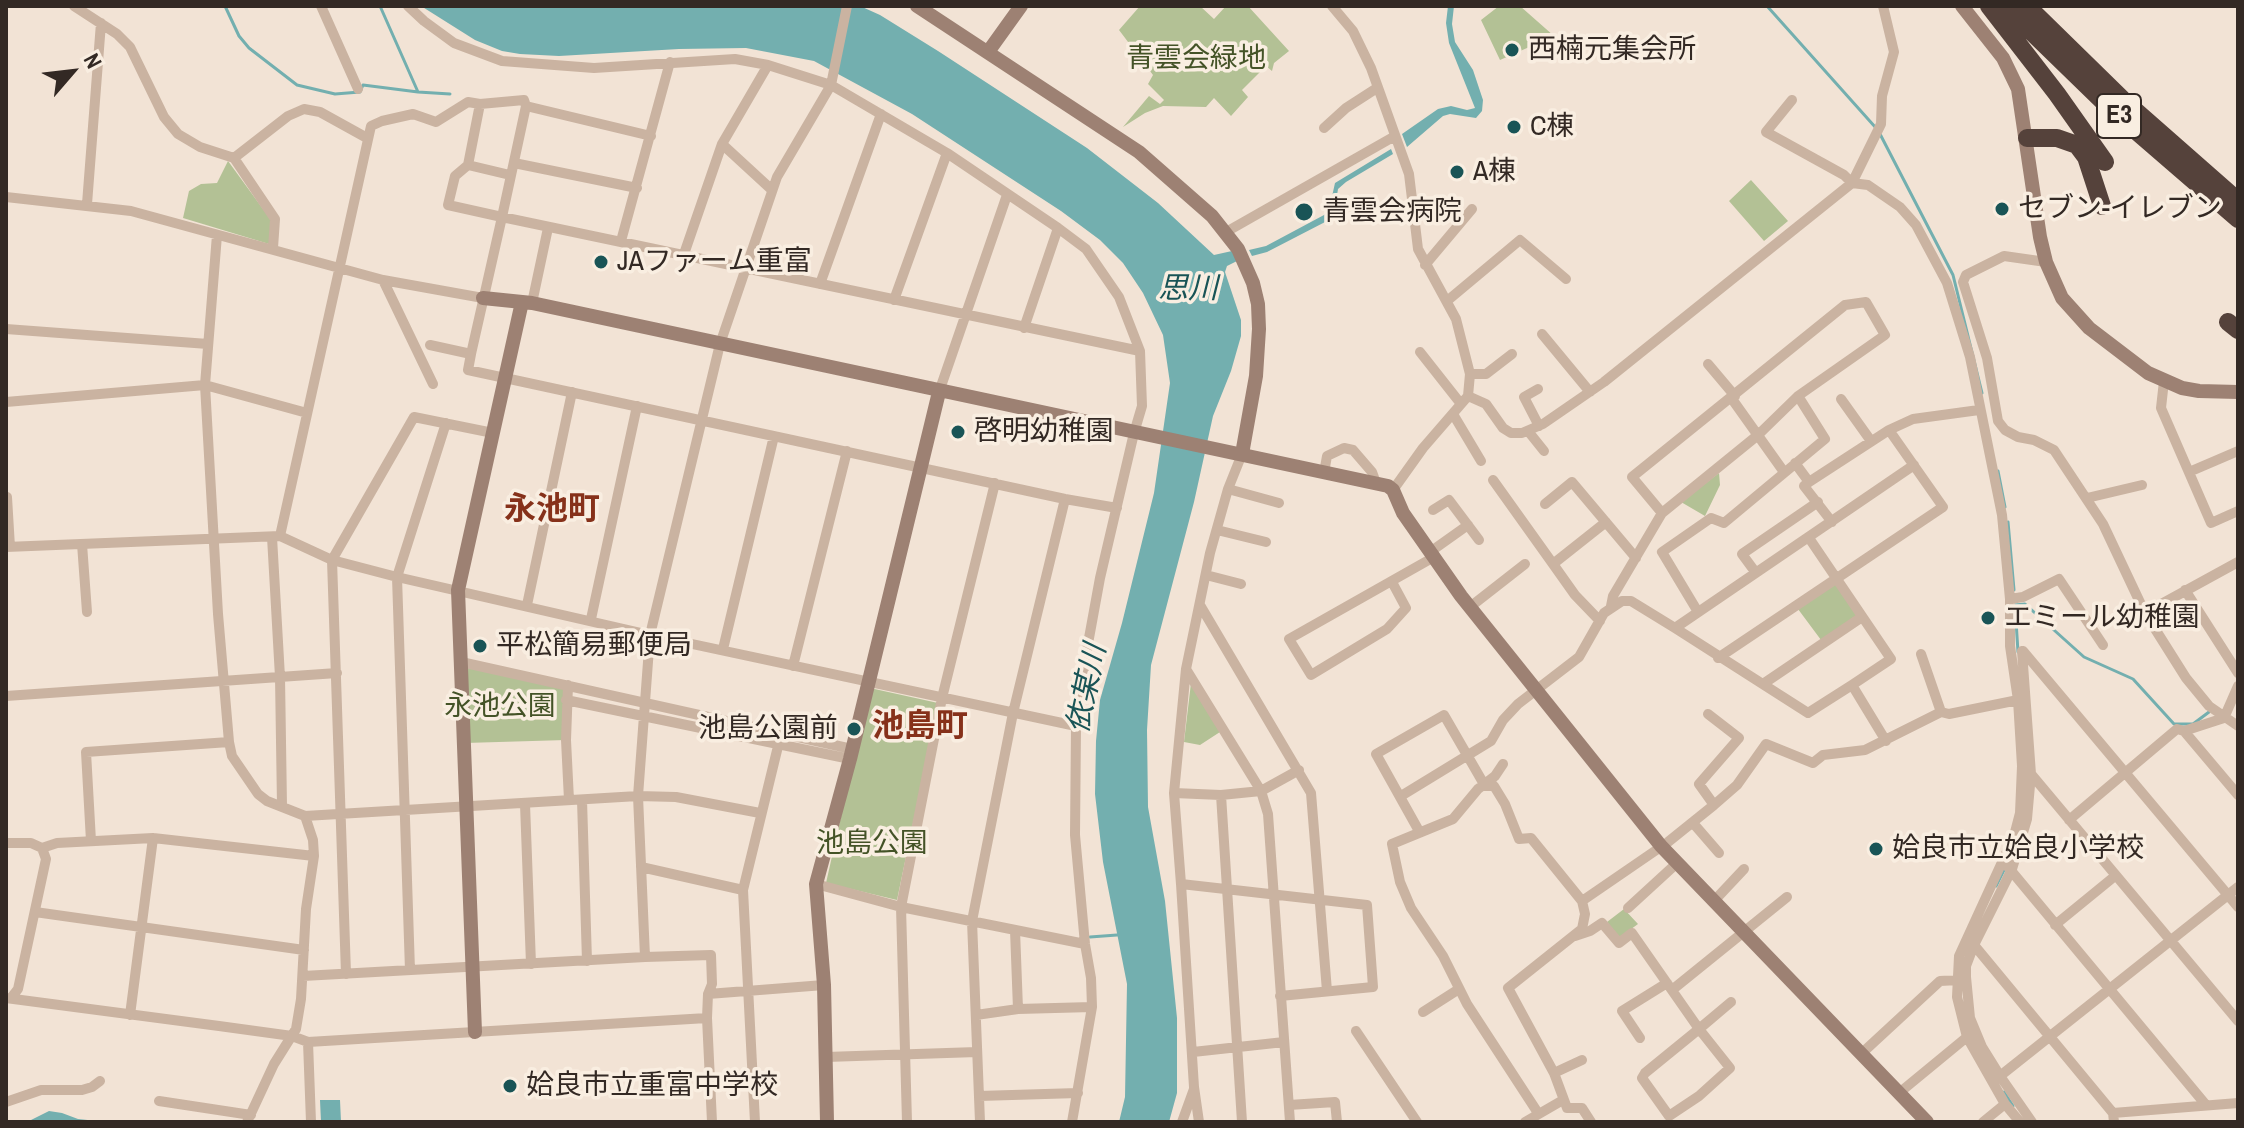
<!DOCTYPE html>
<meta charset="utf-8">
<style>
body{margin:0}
#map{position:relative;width:2244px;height:1128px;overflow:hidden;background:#f2e3d5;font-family:"Archivo Narrow",sans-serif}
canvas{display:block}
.frame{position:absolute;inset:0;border:8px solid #332924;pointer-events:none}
.north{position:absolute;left:32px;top:32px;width:80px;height:80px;-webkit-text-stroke:6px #f9eee1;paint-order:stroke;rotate:62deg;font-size:22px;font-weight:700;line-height:32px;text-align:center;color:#332924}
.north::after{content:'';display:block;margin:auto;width:28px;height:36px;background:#332924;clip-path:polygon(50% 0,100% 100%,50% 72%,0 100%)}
</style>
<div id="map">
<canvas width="2244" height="1128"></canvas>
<div class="frame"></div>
<div class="north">N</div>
</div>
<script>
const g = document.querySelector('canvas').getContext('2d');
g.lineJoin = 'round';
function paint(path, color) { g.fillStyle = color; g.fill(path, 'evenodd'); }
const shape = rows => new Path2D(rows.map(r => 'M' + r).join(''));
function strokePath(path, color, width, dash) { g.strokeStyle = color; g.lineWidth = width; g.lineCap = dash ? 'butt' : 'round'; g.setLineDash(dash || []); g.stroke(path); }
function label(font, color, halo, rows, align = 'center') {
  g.font = font + ' "Archivo Narrow","Noto Sans JP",sans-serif'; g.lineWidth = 7; g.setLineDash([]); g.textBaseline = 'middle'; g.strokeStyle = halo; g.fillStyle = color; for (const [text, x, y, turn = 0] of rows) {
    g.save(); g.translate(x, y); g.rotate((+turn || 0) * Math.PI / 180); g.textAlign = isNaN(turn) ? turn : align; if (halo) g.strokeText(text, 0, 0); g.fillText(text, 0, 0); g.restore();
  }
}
paint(shape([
 [1140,6,1200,6,1214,19,1226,6,1248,6,1289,51,1274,63,1272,71,1266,66,1242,90,1248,97,1231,116,1214,98,1206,107,1163,106,1145,113,1123,127,1149,96,1160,104,1164,100,1148,84,1153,75,1119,30],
 [1499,6,1520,6,1554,36,1500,60,1481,20],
 [228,161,271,220,269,244,183,218,189,191,201,184,217,183],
 [1751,180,1788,221,1764,241,1729,201],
 [1719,473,1720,485,1705,516,1681,502],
 [1836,577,1862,617,1824,644,1795,605],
 [461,662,568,685,566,740,465,743],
 [1191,683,1220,732,1200,745,1184,742],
 [870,688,938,703,897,900,826,883],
 [1624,909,1638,924,1619,938,1607,922]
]), '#b3c195');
paint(shape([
 [421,6,860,6,880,15,938,51,1087,148,1158,203,1214,255,1232,251,1237,261,1227,266,1225,272,1241,320,1241,336,1231,371,1213,416,1194,502,1151,665,1147,730,1148,807,1165,901,1177,1018,1177,1093,1169,1122,1119,1122,1125,1097,1127,984,1103,862,1095,794,1096,741,1100,700,1122,623,1154,493,1170,383,1163,335,1143,293,1123,263,1100,240,1061,211,912,114,814,61,746,48,679,49,559,56,520,54,502,51,475,40],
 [1448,6,1454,6,1452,24,1455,42,1473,70,1483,100,1482,111,1476,118,1450,114,1443,116,1407,147,1402,134,1438,109,1451,106,1467,110,1475,108,1449,43,1446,23],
 [1391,149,1393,154,1346,182,1338,189,1334,214,1327,221,1267,252,1252,256,1249,250,1266,246,1324,215,1329,210,1335,183],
 [320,1100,340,1100,341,1122,321,1122],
 [49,1111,62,1113,78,1119,107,1122,27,1122]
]), '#73afaf');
strokePath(shape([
 [225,6,239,36,249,48,297,85,335,94,360,92,363,85,418,92,380,6],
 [1767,6,1876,128],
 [418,92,450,94],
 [1880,134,1953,275,1982,393],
 [1998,471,2005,507],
 [2008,522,2014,590],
 [2018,652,2015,605,2025,604,2084,657,2133,679,2174,724,2193,724,2209,712],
 [1996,886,2005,868],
 [1090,937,1117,935],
 [2004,1092,2013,1106]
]), '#73afaf', 3);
strokePath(shape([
 [74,6,117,34,130,47,164,117,178,134,200,147,234,158,275,219,273,248],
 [321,6,358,89],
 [408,6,424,21,454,43,502,61,594,68,735,59,768,65,831,85,947,153,1058,228,1086,249,1119,297,1140,351,1142,406,1134,433,1100,578,1087,649,1076,726,1075,835,1085,944,1091,978,1092,1007,1072,1122],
 [1332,6,1353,31,1371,68,1409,174,1418,249,1456,319,1470,374,1468,396,1423,448,1393,490],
 [1792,100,1766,132,1844,175,1852,183,1868,185,1900,207,1916,225,1947,283,1970,357,2002,515,2010,599,2010,646,2018,700,2022,766,2020,813,2014,836,1959,956,1957,997,1967,1037,2005,1104,2020,1122],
 [526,106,651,136],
 [1324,128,1346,108,1377,88],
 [722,144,772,190],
 [234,158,288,116,304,109,320,112,367,138],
 [514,163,637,188],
 [468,165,510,175],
 [6,197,131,211,383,280,483,298],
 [87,204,101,23],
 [1226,232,1395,136],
 [217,235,205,385,218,614,229,742,232,756,258,794,267,801,305,816,313,840,314,856,306,909,301,999,296,1029,274,1064,247,1122],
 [621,241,670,62],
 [684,254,722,144,768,65],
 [2046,262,2004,256,1966,275,1963,282,1987,358,1998,421,2005,430,2018,437,2034,440,2054,450,2103,524,2145,613,2186,678,2209,706,2238,726],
 [1425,265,1472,209],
 [383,280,433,384],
 [820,284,881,114],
 [894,300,947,153],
 [1447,301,1520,240,1566,279],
 [532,303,548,228],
 [1024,328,1058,228],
 [6,329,208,344],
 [1542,334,1590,392],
 [430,345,471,354,502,217,1140,351],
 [1420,352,1461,404],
 [471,354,468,370,1065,499,1117,508],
 [1708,364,1735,396],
 [1470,374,1486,374,1512,354],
 [2164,381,2161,408,2211,523,2238,511],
 [1538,389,1524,397,1539,426],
 [939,392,1007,195],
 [1468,396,1486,404,1503,428,1511,433,1522,433,1543,424,1604,382,1852,183,1881,124,1882,96,1894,52,1883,6],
 [1732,399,1784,472],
 [1841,399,1871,441],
 [6,402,205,385,307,413],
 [1453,414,1481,461],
 [1528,431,1544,451],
 [1795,463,1809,482],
 [2189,472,2238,451],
 [1324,473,1327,456,1344,448,1353,450,1372,472,1376,483],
 [1493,480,1553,564,1606,522],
 [1228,489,1279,503],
 [7,497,10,547],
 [2087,498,2142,485],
 [1545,504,1572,482,1636,558],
 [1433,510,1449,500,1479,540],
 [1832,522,1804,486,1809,482,1889,430,1913,419,1979,410],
 [1217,530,1266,542],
 [280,536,371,126,382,121,413,114,436,122,468,102,480,104,524,100,526,106,502,217,448,205,455,176,468,165,480,104],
 [272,537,280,677,282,806],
 [82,544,87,612],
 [6,547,280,536,332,560,397,577,650,635,1076,726],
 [1430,552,1468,525],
 [1553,564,1575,595,1600,621],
 [1756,573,1742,554,1818,502],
 [1206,575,1241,584],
 [1392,582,1406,608,1387,629,1311,675,1289,639,1434,557],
 [2185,590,2238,673],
 [2010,599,2023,597,2059,579,2103,645],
 [527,605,572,392],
 [1200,605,1311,793,1327,991],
 [1611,606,1613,596,1662,513,1758,435,1798,396,1885,335,1866,302,1845,305,1632,477,1662,513],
 [1470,607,1525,564],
 [1698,612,1662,552,1711,518,1724,523,1825,439,1798,396],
 [2145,613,2238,562],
 [591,619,637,406],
 [1675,628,1914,465],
 [723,649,774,436],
 [2023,651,2238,907],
 [1921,654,1941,712],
 [1718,658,1943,507,1889,430],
 [461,662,852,749],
 [793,666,847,451],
 [1186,669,1261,791,1268,814,1290,1122],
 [1763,684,1862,617],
 [568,685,566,740,569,800],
 [1852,685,1886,741],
 [6,696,337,673],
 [566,700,850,759],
 [1708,714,1739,738,1699,784,1714,805],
 [2184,731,2238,795],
 [1503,764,1495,776,1478,789,1453,819,1392,844,1400,882,1411,908,1443,956,1467,1004,1538,1113],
 [2031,774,2238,1021],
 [1174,793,1221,795,1261,791,1299,770],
 [1221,795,1242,1122],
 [1401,796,1491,741,1503,720,1518,704,1579,657,1604,613,1622,601,1631,601,1675,628,1808,713,1852,685,1891,659,1809,538],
 [582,800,587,961],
 [525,804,531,964],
 [305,816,638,796,676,797,760,813],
 [2069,820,2177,729,2184,731,2224,718,2238,686],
 [1693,823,1719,853],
 [1419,831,1376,754,1444,715,1485,786,1494,786,1505,804,1519,839,1531,838,1582,901,1585,914,1582,929,1508,988,1554,1073,1567,1108,1582,1108,1591,1122],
 [91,841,86,752,229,742],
 [6,843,31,843,42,848,57,843,153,838,314,856],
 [641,867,743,890],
 [2008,867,2206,1105],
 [816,884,901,907,1085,944],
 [1181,884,1174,793,1186,669,1210,553,1228,489,1242,454],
 [1582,901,1668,842,1714,805,1737,785,1766,744,1813,763,1823,755,1865,750,1941,712,1949,714,2018,700],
 [1713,902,1744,869],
 [1628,908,1676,864],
 [35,912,304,950],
 [2055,925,2115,876],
 [1015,930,1018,1009],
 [1575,936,1590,931,1602,923,1619,943,1632,933,1699,1029,1730,1068,1699,1096,1669,1116,1642,1078,1645,1073,1699,1029,1731,1002],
 [1974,945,2113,1113,2114,1122],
 [410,970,397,577,446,423],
 [346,974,332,560,414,417,493,433],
 [303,976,645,957],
 [1672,990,1787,897],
 [708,994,824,985],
 [6,998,219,1026,292,1036,308,1042,707,1018],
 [11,998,18,989,46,859,42,848],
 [1423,1012,1459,989],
 [130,1015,153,838],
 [976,1015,1018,1009,1092,1007],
 [1356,1031,1417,1122],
 [1640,1038,1622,1011,1667,983],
 [308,1042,311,1122],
 [1193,1052,1284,1042],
 [1861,1054,1940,981,1958,980],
 [826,1057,977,1052],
 [1554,1073,1582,1060],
 [2000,1076,1982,1047,1970,1018,1966,977,1966,966,1974,945,2012,869,2027,819,2031,774,2022,651],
 [1899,1093,1967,1037],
 [979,1096,1078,1093],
 [159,1101,251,1115],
 [6,1102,41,1090,82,1090,92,1087,100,1081],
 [1289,1105,1335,1102,1337,1122],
 [2113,1113,2238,1103],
 [712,1122,707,1018,708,994,712,984,711,955,645,957,638,796,650,635,720,344,777,177,831,85,847,6],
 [755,1122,743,890,781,734],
 [907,1122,901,907,942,698,995,483],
 [980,1122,972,921,1013,713,1065,499],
 [1182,1122,1194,1089],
 [1199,1122,1194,1087,1181,884,1367,905,1373,987,1280,996],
 [1525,1122,1563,1100],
 [1983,1122,2005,1104],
 [2032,1122,2000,1076,2238,887]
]), '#cab3a1', 10);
strokePath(shape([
 [917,6,1139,152,1212,216,1238,249,1253,283,1258,304,1259,329,1256,376,1242,454],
 [1962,6,2003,58,2018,89,2040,237,2046,262,2062,298,2089,328,2148,373,2182,388,2199,391,2238,392],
 [988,52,1021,6],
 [483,298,532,303,1388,486,1393,490,1403,513,1461,596,1661,846,1927,1122],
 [475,1032,458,590,522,302],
 [827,1122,824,985,816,884,850,759,939,392]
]), '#9d8173', 14);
strokePath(shape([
 [1989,6,2057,94,2105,162],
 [2005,6,2113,111,2238,219],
 [2027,6,2122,99,2238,201],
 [2027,138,2057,138,2077,145,2086,157,2102,206],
 [2228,322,2238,330]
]), '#55423b', 18);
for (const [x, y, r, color] of [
 [1512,50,8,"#195456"],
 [1514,127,8,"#195456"],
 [1457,172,8,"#195456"],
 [2002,209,8,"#195456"],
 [1304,212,10,"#195456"],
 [601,262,8,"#195456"],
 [958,432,8,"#195456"],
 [1988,618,8,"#195456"],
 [480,646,8,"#195456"],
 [854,729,8,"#195456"],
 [1876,849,8,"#195456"],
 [510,1086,8,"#195456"]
]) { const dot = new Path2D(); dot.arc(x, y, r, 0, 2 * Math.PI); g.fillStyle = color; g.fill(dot); strokePath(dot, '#f9eee1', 3); }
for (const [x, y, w] of [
 [2119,116,44]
]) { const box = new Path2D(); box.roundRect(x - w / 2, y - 22, w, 44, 6); g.fillStyle = '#f9eee1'; g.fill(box); strokePath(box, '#332924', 2); }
label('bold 26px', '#332924', null, [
 ["E3",2119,116]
]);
label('28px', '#332924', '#f9eee1', [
 ["西楠元集会所",1528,50],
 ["C棟",1530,127],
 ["A棟",1473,172],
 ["セブン-イレブン",2018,209],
 ["青雲会病院",1322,212],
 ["JAファーム重富",617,262],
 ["啓明幼稚園",974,432],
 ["エミール幼稚園",2004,618],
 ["平松簡易郵便局",496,646],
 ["池島公園前",838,729,"right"],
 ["姶良市立姶良小学校",1892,849],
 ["姶良市立重富中学校",526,1086]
], 'left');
label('28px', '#445327', '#f9eee1', [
 ["青雲会緑地",1196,59],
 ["永池公園",500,707],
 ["池島公園",872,844]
]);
label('italic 30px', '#195456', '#f9eee1', [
 ["思川",1188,290],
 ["依某川",1088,689,-78]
]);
label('bold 32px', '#86311a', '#f9eee1', [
 ["永池町",552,510],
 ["池島町",920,727]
]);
</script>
